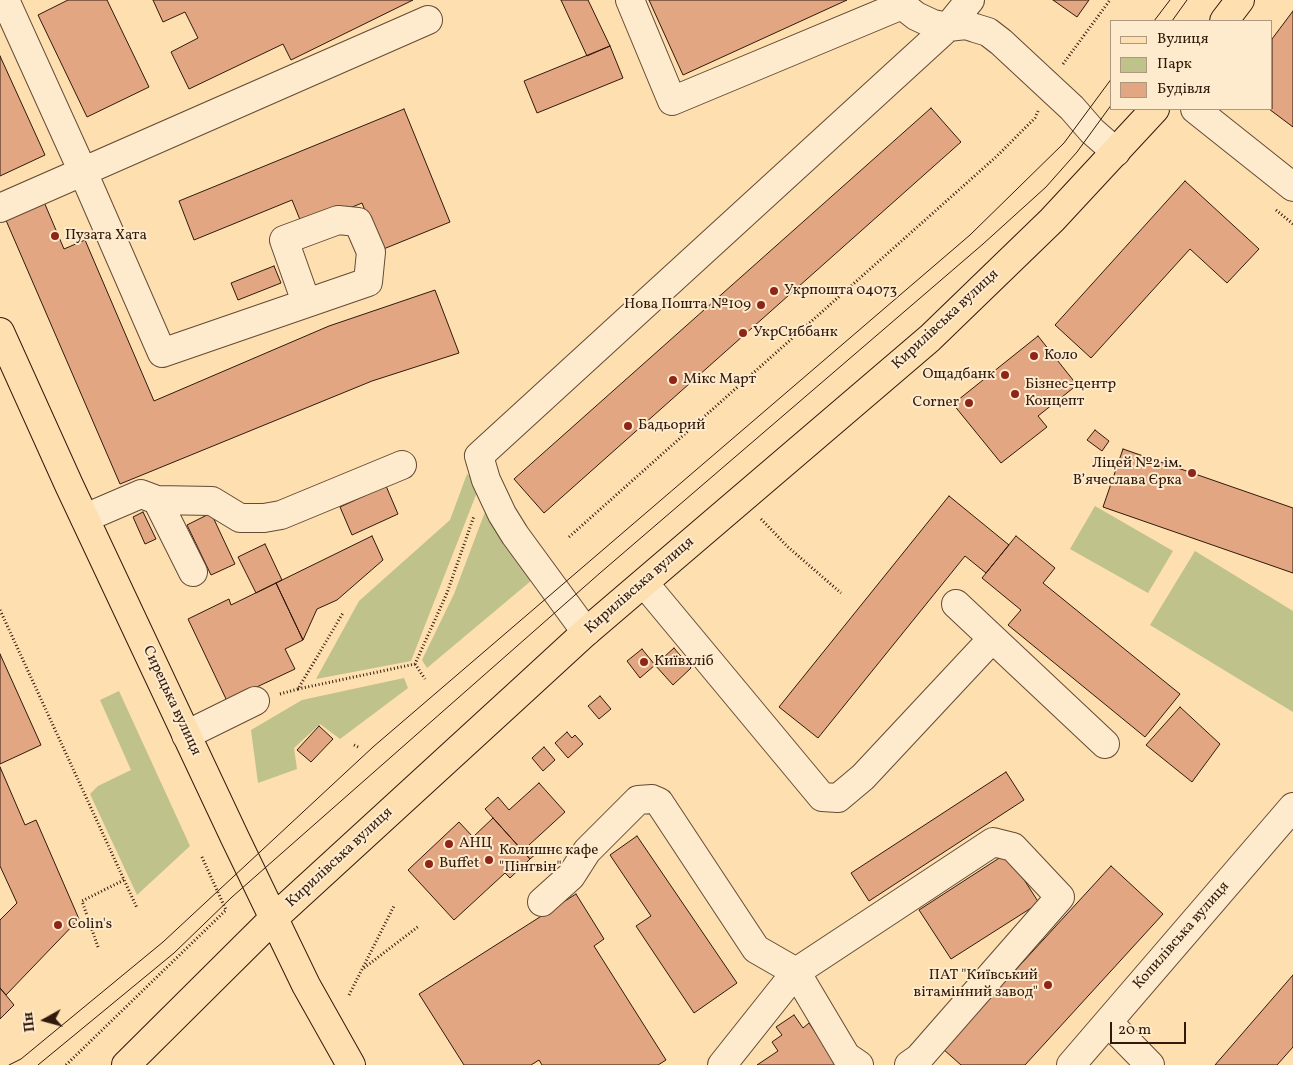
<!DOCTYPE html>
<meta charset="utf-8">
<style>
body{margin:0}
#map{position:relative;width:1293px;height:1065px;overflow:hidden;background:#fddfb0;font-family:Vollkorn,serif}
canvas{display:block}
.legend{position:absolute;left:1110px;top:20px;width:162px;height:90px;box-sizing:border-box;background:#feeacc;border:1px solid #ac977f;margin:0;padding:6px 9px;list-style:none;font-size:15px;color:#311a0c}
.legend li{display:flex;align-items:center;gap:10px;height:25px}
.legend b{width:25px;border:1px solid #ac977f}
.north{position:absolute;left:20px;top:995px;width:50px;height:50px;-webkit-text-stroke:4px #feeacc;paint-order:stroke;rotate:263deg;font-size:14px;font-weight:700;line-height:20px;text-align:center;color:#311a0c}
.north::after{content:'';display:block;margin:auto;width:18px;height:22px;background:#311a0c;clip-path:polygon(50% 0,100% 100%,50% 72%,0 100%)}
.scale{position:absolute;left:1110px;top:1022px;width:76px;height:22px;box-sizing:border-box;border:2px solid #311a0c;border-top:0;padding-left:6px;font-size:15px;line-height:18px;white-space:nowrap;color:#311a0c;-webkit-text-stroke:4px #feeacc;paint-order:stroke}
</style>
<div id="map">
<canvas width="1293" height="1065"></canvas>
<ul class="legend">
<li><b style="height:6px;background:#fddfb0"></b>Вулиця</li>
<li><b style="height:14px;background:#bfc28b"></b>Парк</li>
<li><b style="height:14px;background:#e2a682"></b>Будівля</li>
</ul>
<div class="north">Пн</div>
<div class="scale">20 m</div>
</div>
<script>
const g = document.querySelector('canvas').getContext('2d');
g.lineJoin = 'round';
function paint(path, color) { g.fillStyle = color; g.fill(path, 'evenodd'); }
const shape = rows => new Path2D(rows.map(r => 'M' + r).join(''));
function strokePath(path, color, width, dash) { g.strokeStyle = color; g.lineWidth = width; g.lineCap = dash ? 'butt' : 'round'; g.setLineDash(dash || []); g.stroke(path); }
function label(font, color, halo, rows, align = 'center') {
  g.font = font + ' Vollkorn,serif'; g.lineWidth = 4; g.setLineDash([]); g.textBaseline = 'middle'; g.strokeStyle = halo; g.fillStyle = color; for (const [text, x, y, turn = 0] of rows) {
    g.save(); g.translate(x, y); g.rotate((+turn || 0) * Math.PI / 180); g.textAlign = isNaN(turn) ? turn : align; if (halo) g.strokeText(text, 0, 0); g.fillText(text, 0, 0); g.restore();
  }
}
paint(shape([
 [467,474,481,482,411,661,316,679,359,601,450,520],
 [1095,506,1173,551,1148,593,1070,549],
 [485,512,503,541,532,580,427,668,422,660,454,594],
 [1195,551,1293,611,1293,712,1150,625],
 [404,678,408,688,340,739,320,724,294,748,297,769,258,783,251,730,302,700],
 [119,691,190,846,137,895,90,794,98,786,131,770,100,700]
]), '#bfc28b');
const building = shape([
 [68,0,107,0,149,87,87,117,38,15,68,0],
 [153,0,413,0,291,60,283,44,189,89,171,52,198,38,185,12,163,22,153,0],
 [561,0,588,0,610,46,587,56,561,0],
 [649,0,847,0,683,75,649,0],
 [1053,0,1089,0,1077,17,1053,0],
 [1293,11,1293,127,1269,109,1272,109,1272,39,1293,11],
 [610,46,623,78,537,113,524,81,610,46],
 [0,56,45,155,0,176,0,56],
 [931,108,961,142,544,513,514,479,931,108],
 [404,109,450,222,381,250,362,203,303,227,292,200,194,240,179,201,404,109],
 [1185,181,1259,249,1227,283,1190,249,1091,358,1055,325,1185,181],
 [44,202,64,249,85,240,154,401,329,326,435,290,459,353,372,381,120,484,5,218,44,202],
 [274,266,281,283,238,300,231,283,274,266],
 [1038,336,1077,385,1038,416,1047,427,1001,463,953,404,1038,336],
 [1095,430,1109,441,1102,451,1087,440,1095,430],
 [1123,449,1293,508,1293,573,1103,507,1123,449],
 [386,486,398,514,352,535,340,507,386,486],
 [949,496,1009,545,986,573,965,556,818,738,779,707,949,496],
 [143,512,156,539,145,544,133,517,143,512],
 [211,513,235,564,211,575,187,525,211,513],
 [372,536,383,560,337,600,317,609,303,640,276,583,372,536],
 [1016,536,1055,568,1043,583,1180,694,1145,737,1008,625,1021,610,982,578,1016,536],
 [265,544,282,580,256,593,238,557,265,544],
 [276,583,303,640,285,649,295,669,227,701,188,619,229,599,231,605,276,583],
 [674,648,691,668,673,685,655,665,674,648],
 [642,649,655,665,640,678,627,661,642,649],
 [0,654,41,745,0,764,0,654],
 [600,696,611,709,599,719,588,706,600,696],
 [1180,707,1220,744,1192,782,1146,745,1180,707],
 [319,726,333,739,311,762,297,750,319,726],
 [567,732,572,738,575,735,583,744,568,758,555,743,567,732],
 [544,747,555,760,543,771,532,758,544,747],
 [0,767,25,825,36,820,79,919,6,995,0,988,0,920,17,903,0,866,0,767],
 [1006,772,1024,800,869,901,851,873,1006,772],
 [539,783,565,812,529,845,537,853,530,859,485,809,498,797,509,810,539,783],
 [493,818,530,859,510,878,505,873,454,920,408,870,459,822,473,837,493,818],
 [637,836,737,983,694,1013,636,926,651,916,610,855,637,836],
 [1007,853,1039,903,951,959,919,910,1007,853],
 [1111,866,1163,914,1025,1065,961,1065,943,1049,1111,866],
 [576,894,604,939,594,946,666,1060,658,1065,542,1065,539,1060,531,1065,464,1065,419,994,576,894],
 [1293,975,1293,1047,1277,1065,1215,1065,1293,975],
 [0,988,14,1005,0,1019,0,988],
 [794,1015,803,1028,809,1023,837,1065,757,1065,778,1051,772,1042,782,1035,776,1027,794,1015]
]);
paint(building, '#e2a682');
strokePath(building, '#311a0c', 1);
const minor = shape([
 [5,0,83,172,162,353,368,282,371,252,358,222,338,220,284,240,306,302],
 [630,0,672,101,902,5],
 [899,0,902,5,916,16,933,24,948,27,966,25,975,28,988,32,1001,42,1072,108,1092,131,1116,152],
 [1195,109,1293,187],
 [0,208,428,20],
 [157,500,212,501,240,518,264,518,281,515,402,465],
 [85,518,141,494,157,500,193,572],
 [644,583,822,797,838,798,863,777,992,639],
 [956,604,1105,744],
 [586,632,515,535,502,514,486,480,479,456,948,27,970,0],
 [186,735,255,701],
 [542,902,571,876,587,851,638,800,652,799,659,802,756,949,796,972,722,1065],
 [1108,1022,1150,1065],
 [859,1065,846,1056,796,972,993,842,1013,847,1060,897,919,1058,909,1065],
 [1071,1065,1293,807]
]);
const major = shape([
 [1224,21,1240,0],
 [0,332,69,485,235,838,306,985,351,1065],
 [126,1065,274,918,524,689,586,632,930,338,1052,220,1155,109]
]);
strokePath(minor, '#644b35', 30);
strokePath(major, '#311a0c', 30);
strokePath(shape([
 [1063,64,1110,0],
 [1276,210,1293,224],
 [761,519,788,547,841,593],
 [569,537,997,156,1035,118,1038,111],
 [0,610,137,908],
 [415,664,425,679],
 [298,689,415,664,447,593,474,516],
 [280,694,298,689,343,613],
 [354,745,360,748],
 [98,947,82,901,124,880],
 [364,968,419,926],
 [349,995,394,906],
 [66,1065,226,910,201,855]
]), '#311a0c', 3, [1, 2.5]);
strokePath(minor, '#feeacc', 28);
strokePath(major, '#fddfb0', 28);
strokePath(shape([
 [1154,21,1170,0],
 [1172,21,1187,0],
 [9,1065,21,1059,163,942,373,747,970,235,1064,143,1112,78],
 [38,1065,174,953,232,897,600,573,983,244,1046,187,1077,152,1112,104]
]), '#311a0c', 1);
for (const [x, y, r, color] of [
 [55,236,5,"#8f2418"],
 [774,291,5,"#8f2418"],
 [761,305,5,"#8f2418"],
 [743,333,5,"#8f2418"],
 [1034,356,5,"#8f2418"],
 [1005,375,5,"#8f2418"],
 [673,380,5,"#8f2418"],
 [1015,394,5,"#8f2418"],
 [969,403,5,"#8f2418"],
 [628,426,5,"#8f2418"],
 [1192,473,5,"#8f2418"],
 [644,662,5,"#8f2418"],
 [449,844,5,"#8f2418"],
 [489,860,5,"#8f2418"],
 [429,864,5,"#8f2418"],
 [58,925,5,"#8f2418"],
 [1048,985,5,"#8f2418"]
]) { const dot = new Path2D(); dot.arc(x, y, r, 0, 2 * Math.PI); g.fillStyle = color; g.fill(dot); strokePath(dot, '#feeacc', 2); }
label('15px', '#311a0c', '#feeacc', [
 ["Пузата Хата",65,236],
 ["Укрпошта 04073",784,291],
 ["Нова Пошта №109",751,305,"right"],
 ["УкрСиббанк",753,333],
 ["Коло",1044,356],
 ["Ощадбанк",995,375,"right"],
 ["Мікс Март",683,380],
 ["Бізнес-центр",1025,385],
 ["Концепт",1025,402],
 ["Corner",959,403,"right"],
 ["Бадьорий",638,426],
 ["Ліцей №2 ім.",1182,464,"right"],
 ["В’ячеслава Єрка",1182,481,"right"],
 ["Київхліб",654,662],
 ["АНЦ",459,844],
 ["Колишнє кафе",499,851],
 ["\"Пінгвін\"",499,868],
 ["Buffet",439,864],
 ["Colin's",68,925],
 ["ПАТ \"Київський",1038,976,"right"],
 ["вітамінний завод\"",1038,993,"right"]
], 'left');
label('15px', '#311a0c', '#feeacc', [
 ["Кирилівська вулиця",946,320,-43],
 ["Кирилівська вулиця",640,586,-41],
 ["Сирецька вулиця",171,701,65],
 ["Кирилівська вулиця",340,858,-43],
 ["Копилівська вулиця",1182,936,-49]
]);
</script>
